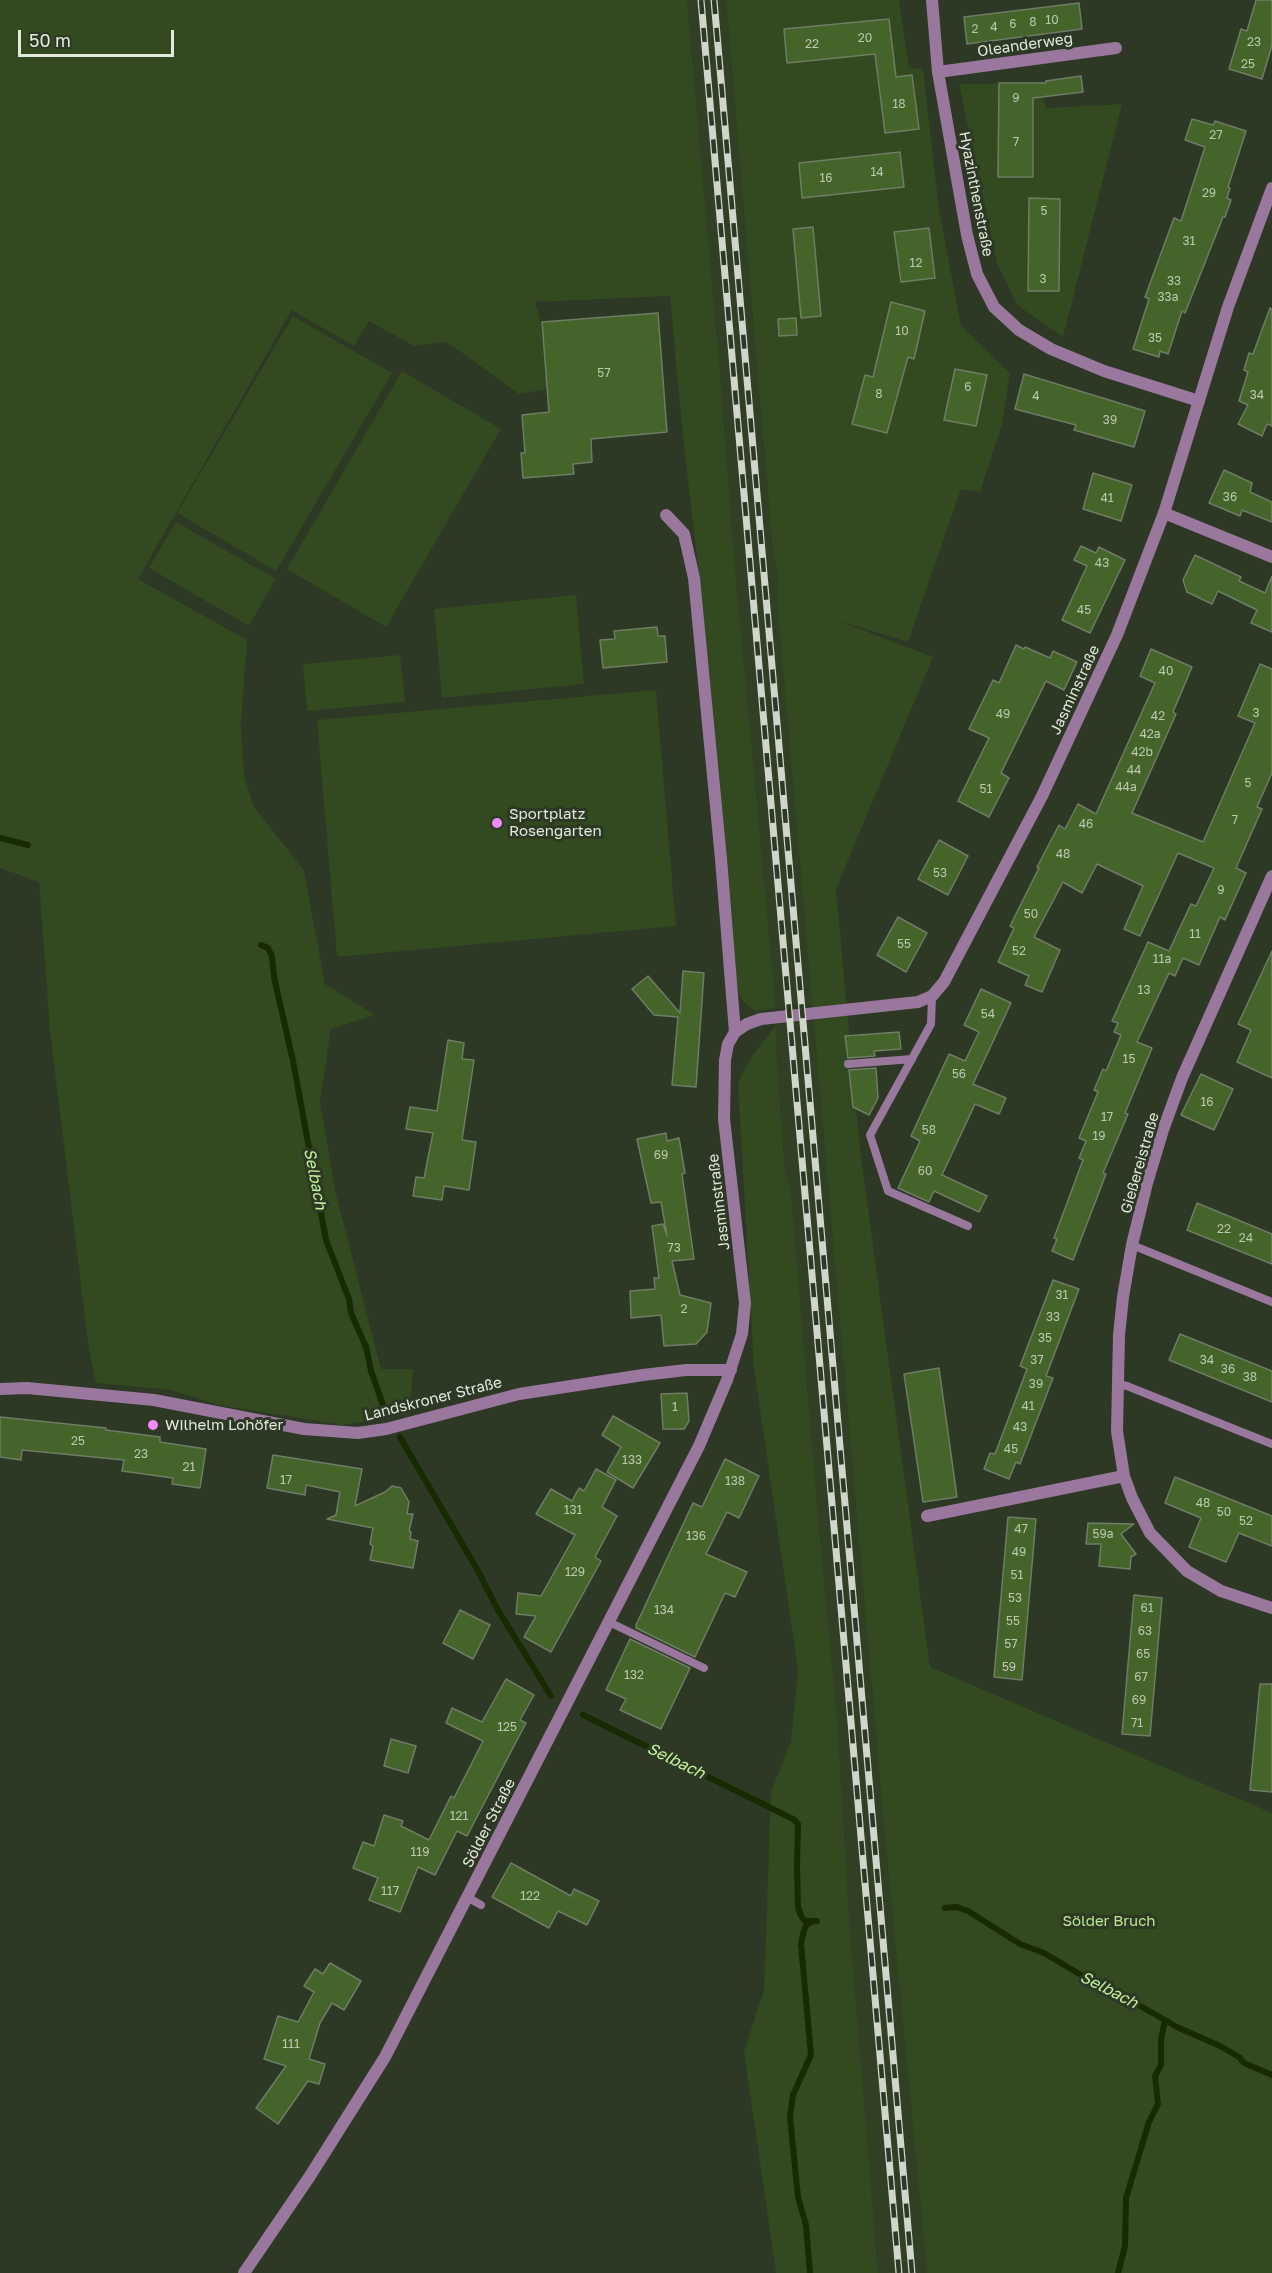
<!DOCTYPE html>
<meta charset="utf-8">
<style>
body{margin:0}
#map{position:relative;width:1272px;height:2273px;overflow:hidden;background:#2d3825;font-family:"Golos Text",sans-serif}
canvas{display:block}
.scale{position:absolute;left:18px;top:30px;width:156px;height:27px;box-sizing:border-box;border:3px solid #e2e9dd;border-top:0;padding-left:8px;font-size:18px;line-height:21px;white-space:nowrap;color:#e2e9dd;-webkit-text-stroke:4px #2d3825;paint-order:stroke}
</style>
<div id="map">
<canvas width="1272" height="2273"></canvas>
<div class="scale">50 m</div>
</div>
<script>
const g = document.querySelector('canvas').getContext('2d');
g.lineJoin = 'round';
function paint(path, color) { g.fillStyle = color; g.fill(path, 'evenodd'); }
const shape = rows => new Path2D(rows.map(r => 'M' + r).join(''));
function strokePath(path, color, width, dash) { g.strokeStyle = color; g.lineWidth = width; g.lineCap = dash ? 'butt' : 'round'; g.setLineDash(dash || []); g.stroke(path); }
function label(font, color, halo, rows, align = 'center') {
  g.font = font + ' "Golos Text",sans-serif'; g.lineWidth = 6; g.setLineDash([]); g.textBaseline = 'middle'; g.strokeStyle = halo; g.fillStyle = color; for (const [text, x, y, turn = 0] of rows) {
    g.save(); g.translate(x, y); g.rotate((+turn || 0) * Math.PI / 180); g.textAlign = isNaN(turn) ? turn : align; if (halo) g.strokeText(text, 0, 0); g.fillText(text, 0, 0); g.restore();
  }
}
paint(shape([
 [687,0,726,0,773,554,778,576,777,600,813,1005,776,1008,734,557,720,373],
 [814,1021,885,1837,927,2273,878,2273,850,1930,837,1717,816,1495,791,1190,785,1173,776,1047,777,1024]
]), '#313f25');
paint(shape([
 [0,0,687,0,720,373,734,557,776,1008,756,1011,749,1007,740,997,735,977,699,574,683,438,670,296,535,302,541,323,547,389,519,394,447,342,414,346,369,321,354,346,292,310,138,579,247,640,241,724,244,775,253,805,304,871,325,984,375,1015,331,1029,320,1101,335,1190,381,1369,413,1369,410,1414,342,1425,219,1405,171,1390,96,1383,89,1351,50,1031,39,882,0,868],
 [726,0,899,0,909,68,923,69,939,210,961,326,1010,373,1002,424,980,492,961,489,908,642,839,621,933,657,836,889,860,1149,930,1667,1272,1813,1272,2273,927,2273,885,1837,777,600,778,576,773,554],
 [1040,83,1046,108,1122,104,1063,337,1017,305,997,263,959,84],
 [293,316,392,373,276,571,177,513],
 [402,371,501,429,386,627,287,569],
 [176,522,276,579,249,626,149,568],
 [576,595,584,684,442,698,434,609],
 [400,655,405,702,307,711,303,664],
 [656,690,676,926,337,957,317,720],
 [777,1024,776,1047,785,1173,791,1189,816,1495,837,1717,850,1930,878,2273,776,2273,744,2052,764,1990,771,1792,791,1741,798,1670,754,1368,738,1082,752,1056]
]), '#33491f');
strokePath(shape([
 [0,838,28,845],
 [261,945,268,948,272,956,274,977,293,1061,326,1240,349,1299,351,1313,366,1347,371,1371,385,1411],
 [400,1437,477,1569,498,1610,551,1696],
 [583,1715,793,1819,798,1824,797,1866,798,1907,801,1916,805,1921,817,1921],
 [945,1908,957,1907,968,1911,1020,1944,1044,1953,1105,1989,1128,1999,1177,2027,1220,2046,1239,2057,1244,2063,1272,2075],
 [810,2273,806,2225,798,2197,790,2117,793,2095,811,2055,801,1944,804,1930,807,1924,812,1922],
 [1118,2273,1125,2246,1126,2198,1149,2122,1158,2104,1155,2076,1161,2065,1161,2039,1165,2020]
]), '#162b00', 6);
const building = shape([
 [1256,0,1272,0,1272,45,1262,79,1229,69,1241,29,1247,31,1256,0],
 [1079,3,1082,29,967,44,964,17,1079,3],
 [889,19,896,77,912,75,919,129,885,133,875,54,787,63,784,29,889,19],
 [1081,76,1083,92,1033,98,1033,177,998,177,999,83,1046,83,1046,81,1081,76],
 [1192,119,1213,125,1215,121,1246,131,1228,187,1230,188,1227,198,1231,200,1225,217,1223,217,1185,313,1182,311,1168,354,1160,351,1159,357,1133,349,1149,299,1145,297,1174,218,1181,221,1205,147,1185,140,1192,119],
 [900,152,904,187,802,198,799,163,900,152],
 [1029,198,1060,199,1059,291,1028,291,1029,198],
 [813,227,821,316,801,318,793,229,813,227],
 [929,228,935,278,901,282,894,232,929,228],
 [891,302,925,311,914,359,908,357,887,433,852,424,865,375,873,377,891,302],
 [1270,308,1272,309,1272,426,1267,424,1262,436,1238,424,1248,405,1239,401,1248,372,1244,370,1249,353,1253,354,1270,308],
 [658,313,667,432,591,439,592,462,573,464,574,474,523,478,521,453,525,453,522,415,549,412,542,322,658,313],
 [796,318,797,335,779,336,778,319,796,318],
 [955,369,987,375,976,426,944,420,955,369],
 [1024,374,1145,411,1134,447,1074,430,1076,425,1015,409,1024,374],
 [1224,470,1252,483,1250,492,1272,502,1272,522,1242,510,1240,516,1209,503,1224,470],
 [1093,473,1132,485,1121,521,1083,509,1093,473],
 [1081,546,1096,553,1099,547,1125,560,1090,633,1062,620,1087,566,1074,560,1081,546],
 [1195,555,1241,577,1239,581,1265,593,1272,576,1272,632,1251,623,1257,610,1218,591,1212,604,1187,592,1183,580,1195,555],
 [657,627,658,636,665,636,667,662,603,668,600,640,615,639,614,631,657,627],
 [1016,645,1024,649,1025,647,1050,658,1053,651,1077,662,1064,690,1046,681,1001,773,1009,778,989,817,958,801,989,738,969,729,993,680,999,683,1016,645],
 [1151,649,1192,667,1173,712,1176,714,1132,813,1203,842,1255,723,1238,716,1260,664,1272,669,1272,773,1257,807,1262,809,1236,868,1246,873,1225,920,1220,917,1199,965,1183,958,1175,976,1169,973,1137,1042,1152,1048,1125,1113,1128,1114,1103,1173,1106,1174,1073,1260,1052,1251,1057,1239,1054,1238,1083,1160,1079,1158,1086,1141,1079,1138,1098,1092,1094,1090,1103,1069,1106,1071,1121,1035,1114,1032,1118,1023,1112,1021,1148,942,1169,951,1191,904,1196,906,1214,868,1178,853,1140,936,1124,929,1143,886,1097,864,1082,893,1063,882,1034,937,1060,950,1042,992,1025,985,1029,976,998,962,1014,928,1010,926,1039,868,1037,867,1059,825,1065,829,1078,804,1096,814,1155,683,1140,676,1151,649],
 [939,840,968,856,948,895,918,879,939,840],
 [898,917,927,933,906,972,877,955,898,917],
 [1272,951,1272,1078,1237,1062,1251,1030,1238,1024,1272,951],
 [683,971,704,973,696,1087,672,1085,678,1017,654,1015,632,989,648,976,680,1013,683,971],
 [981,989,1011,1003,973,1084,1006,1098,999,1114,975,1104,942,1175,987,1196,979,1212,934,1191,929,1202,898,1188,920,1141,911,1136,949,1054,965,1061,979,1032,964,1025,981,989],
 [899,1032,901,1049,874,1051,875,1056,848,1058,845,1036,899,1032],
 [448,1040,464,1043,462,1059,474,1060,462,1140,476,1142,469,1190,444,1186,442,1200,413,1196,416,1177,424,1178,433,1133,406,1129,410,1107,437,1111,448,1040],
 [876,1068,878,1098,869,1115,853,1107,849,1070,876,1068],
 [1201,1074,1233,1089,1214,1130,1181,1115,1201,1074],
 [666,1133,667,1141,679,1138,685,1173,682,1174,694,1259,672,1261,680,1295,711,1303,707,1332,696,1344,664,1346,661,1315,631,1318,630,1291,655,1289,654,1278,659,1278,652,1226,663,1224,667,1236,661,1202,651,1203,637,1139,666,1133],
 [1197,1203,1272,1234,1272,1264,1187,1230,1197,1203],
 [1053,1280,1079,1289,1046,1376,1053,1378,1020,1464,1016,1462,1009,1479,984,1469,990,1453,995,1454,1027,1369,1020,1366,1053,1280],
 [1180,1334,1272,1371,1272,1402,1169,1360,1180,1334],
 [939,1368,957,1497,923,1502,904,1374,939,1368],
 [687,1393,689,1421,684,1429,663,1429,661,1394,687,1393],
 [613,1416,660,1443,633,1488,607,1472,621,1447,602,1435,613,1416],
 [0,1417,106,1428,106,1430,160,1437,160,1442,206,1449,200,1488,172,1484,173,1478,122,1471,124,1460,22,1450,21,1460,0,1457,0,1417],
 [273,1455,362,1469,355,1506,385,1492,392,1486,401,1488,409,1502,407,1514,413,1514,409,1531,411,1532,410,1539,418,1541,413,1568,370,1560,373,1546,370,1544,373,1528,327,1519,336,1515,340,1492,306,1485,305,1495,267,1488,273,1455],
 [725,1459,759,1476,739,1518,727,1512,706,1554,747,1572,735,1597,725,1593,695,1657,636,1628,636,1625,693,1503,702,1507,725,1459],
 [596,1469,616,1480,602,1507,617,1516,595,1557,601,1561,551,1652,524,1637,536,1616,516,1614,518,1593,541,1596,575,1535,536,1514,551,1489,572,1501,579,1488,584,1491,596,1469],
 [1175,1477,1272,1516,1272,1546,1239,1533,1226,1562,1189,1547,1201,1518,1165,1503,1175,1477],
 [1008,1517,1036,1519,1022,1680,994,1677,1008,1517],
 [1088,1523,1134,1524,1121,1534,1136,1554,1131,1557,1130,1569,1099,1566,1101,1544,1086,1544,1088,1523],
 [1134,1595,1162,1598,1150,1736,1122,1734,1134,1595],
 [460,1610,490,1625,473,1659,443,1643,460,1610],
 [630,1639,690,1668,661,1729,620,1710,626,1699,606,1690,630,1639],
 [506,1679,534,1695,520,1720,526,1723,467,1836,457,1831,435,1875,418,1867,400,1912,369,1900,378,1878,353,1868,363,1842,374,1846,384,1815,403,1821,401,1826,429,1840,451,1796,454,1798,483,1741,446,1723,452,1708,482,1722,506,1679],
 [1260,1684,1272,1684,1272,1792,1250,1790,1260,1684],
 [391,1739,416,1746,408,1773,384,1766,391,1739],
 [511,1863,571,1896,574,1889,599,1901,587,1925,558,1911,549,1928,492,1897,511,1863],
 [330,1963,361,1981,344,2010,332,2003,320,2023,309,2059,325,2064,319,2084,308,2081,278,2124,256,2108,286,2066,264,2059,278,2016,298,2022,314,1992,304,1986,315,1969,323,1974,330,1963]
]);
paint(building, '#456429');
strokePath(building, '#6f7c66', 1.5);
strokePath(shape([
 [932,996,931,1024,870,1135,888,1191,968,1226],
 [848,1064,912,1059],
 [1132,1245,1272,1302],
 [1117,1384,1127,1386,1272,1444],
 [609,1622,704,1668],
 [467,1897,481,1905]
]), '#9a789d', 8);
strokePath(shape([
 [932,0,938,72,967,235,977,274,994,307,1019,330,1051,349,1104,371,1199,401],
 [938,72,1116,48],
 [1164,513,1272,557],
 [666,515,684,534,694,578,721,859,735,1032],
 [1272,876,1182,1078,1163,1130,1147,1183,1132,1245,1123,1297,1119,1335,1117,1431,1124,1476,1132,1498,1150,1533,1187,1571,1221,1591,1272,1608],
 [927,1516,1124,1476]
]), '#9a789d', 12);
strokePath(shape([
 [0,1389,27,1388,154,1400,304,1429,358,1433,386,1429,519,1394,643,1375,686,1370,731,1370],
 [244,2273,310,2176,385,2057,699,1446,727,1380,742,1334,745,1303,724,1119,725,1060,728,1044,735,1032,747,1024,761,1019,918,1002,932,996,944,982,1042,796,1117,635,1164,513,1228,307,1272,188]
]), '#9a789d', 12);
const rail = shape([
 [701,0,899,2273],
 [714,0,912,2273]
]);
strokePath(rail, '#d0d7ca', 7);
strokePath(rail, '#2d3825', 4.5, [14]);
for (const [x, y, r, color] of [
 [497,823,6,"#ee8bf8"],
 [153,1425,6,"#ee8bf8"]
]) { const dot = new Path2D(); dot.arc(x, y, r, 0, 2 * Math.PI); g.fillStyle = color; g.fill(dot); strokePath(dot, '#2d3825', 2); }
label('12px', '#bbc8b0', null, [
 ["10",1052,20],
 ["8",1033,22],
 ["6",1013,24],
 ["4",994,27],
 ["2",975,29],
 ["20",865,38],
 ["23",1254,42],
 ["22",812,44],
 ["25",1248,64],
 ["9",1016,98],
 ["18",899,104],
 ["27",1216,135],
 ["7",1016,142],
 ["14",877,172],
 ["16",826,178],
 ["29",1209,193],
 ["5",1044,211],
 ["31",1189,241],
 ["12",916,263],
 ["3",1043,279],
 ["33",1174,281],
 ["33a",1168,297],
 ["10",902,331],
 ["35",1155,338],
 ["57",604,373],
 ["6",968,387],
 ["8",879,394],
 ["34",1257,395],
 ["4",1036,396],
 ["39",1110,420],
 ["36",1230,497],
 ["41",1107,498],
 ["43",1102,563],
 ["45",1084,610],
 ["40",1166,671],
 ["3",1256,713],
 ["49",1003,714],
 ["42",1158,716],
 ["42a",1150,734],
 ["42b",1142,752],
 ["44",1134,770],
 ["5",1248,783],
 ["44a",1126,787],
 ["51",986,789],
 ["7",1235,820],
 ["46",1086,824],
 ["48",1063,854],
 ["53",940,873],
 ["9",1221,890],
 ["50",1031,914],
 ["11",1195,934],
 ["55",904,944],
 ["52",1019,951],
 ["11a",1162,959],
 ["13",1144,990],
 ["54",988,1014],
 ["15",1129,1059],
 ["56",959,1074],
 ["16",1207,1102],
 ["17",1107,1117],
 ["58",929,1130],
 ["19",1099,1136],
 ["69",661,1155],
 ["60",925,1171],
 ["22",1224,1229],
 ["24",1246,1238],
 ["73",674,1248],
 ["31",1062,1295],
 ["2",684,1309],
 ["33",1053,1317],
 ["35",1045,1338],
 ["37",1037,1360],
 ["34",1207,1360],
 ["36",1228,1369],
 ["38",1250,1377],
 ["39",1036,1384],
 ["41",1028,1406],
 ["1",675,1407],
 ["43",1020,1427],
 ["25",78,1441],
 ["45",1011,1449],
 ["23",141,1454],
 ["133",632,1460],
 ["21",189,1467],
 ["17",286,1480],
 ["138",735,1481],
 ["48",1203,1503],
 ["131",573,1510],
 ["50",1224,1512],
 ["52",1246,1521],
 ["47",1021,1529],
 ["59a",1103,1534],
 ["136",696,1536],
 ["49",1019,1552],
 ["129",575,1572],
 ["51",1017,1575],
 ["53",1015,1598],
 ["61",1147,1608],
 ["134",664,1610],
 ["55",1013,1621],
 ["63",1145,1631],
 ["57",1011,1644],
 ["65",1143,1654],
 ["59",1009,1667],
 ["132",634,1675],
 ["67",1141,1677],
 ["69",1139,1700],
 ["71",1137,1723],
 ["125",507,1727],
 ["121",459,1816],
 ["119",420,1852],
 ["117",390,1891],
 ["122",530,1896],
 ["111",291,2044]
]);
label('15px', '#e2e9dd', '#2d3825', [
 ["Oleanderweg",1025,45,-8],
 ["Hyazinthenstraße",976,194,79],
 ["Jasminstraße",1075,690,-65],
 ["Gießereistraße",1140,1163,-74],
 ["Jasminstraße",719,1202,-97],
 ["Landskroner Straße",433,1399,-14],
 ["Sölder Straße",489,1823,-63]
]);
label('15px', '#e2e9dd', '#2d3825', [
 ["Sportplatz",509,814],
 ["Rosengarten",509,831],
 ["Wilhelm Lohöfer",165,1425]
], 'left');
label('15px', '#b8e791', '#2d3825', [
 ["Sölder Bruch",1109,1921]
]);
label('italic 16px', '#c2f29b', '#2d3825', [
 ["Selbach",315,1179,79],
 ["Selbach",676,1761,26],
 ["Selbach",1109,1990,27]
]);
</script>
